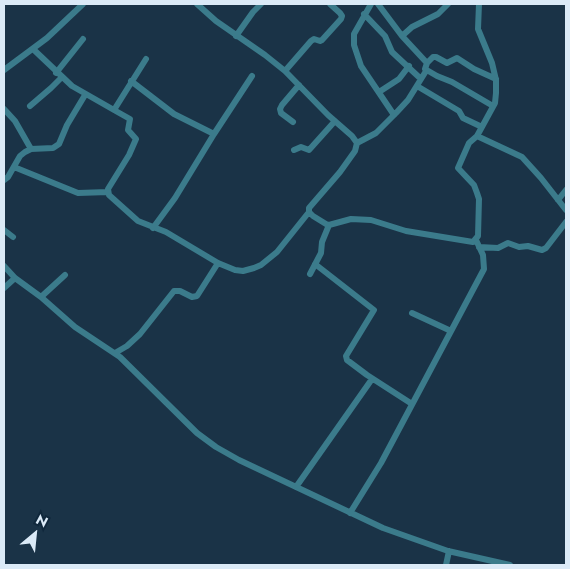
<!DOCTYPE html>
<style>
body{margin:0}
#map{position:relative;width:570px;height:569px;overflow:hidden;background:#1a3347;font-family:Jost,sans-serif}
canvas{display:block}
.frame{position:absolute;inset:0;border:5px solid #dbeaf7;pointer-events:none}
.north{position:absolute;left:10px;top:509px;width:50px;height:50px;-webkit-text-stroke:4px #10283c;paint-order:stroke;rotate:28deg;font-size:14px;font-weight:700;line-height:20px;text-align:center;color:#dbeaf7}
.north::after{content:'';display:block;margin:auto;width:18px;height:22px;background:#dbeaf7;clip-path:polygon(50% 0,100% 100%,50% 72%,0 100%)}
</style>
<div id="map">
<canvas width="570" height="569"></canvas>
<div class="frame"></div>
<div class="north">N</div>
</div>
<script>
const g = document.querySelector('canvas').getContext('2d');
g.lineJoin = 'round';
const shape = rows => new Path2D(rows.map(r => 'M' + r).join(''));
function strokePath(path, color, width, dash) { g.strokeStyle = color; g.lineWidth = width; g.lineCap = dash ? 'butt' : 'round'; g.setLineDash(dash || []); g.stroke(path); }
strokePath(shape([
 [197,4,216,21,265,55,285,71,328,115,352,136,357,143,355,151,340,172,309,208,309,212,313,216,326,224,329,225,351,219,371,220,406,231,473,242,478,236,479,199,477,193,474,185,458,168,469,143,477,136,522,157,541,178,566,210],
 [371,4,354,34,354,45,361,66,394,115],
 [378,4,402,36,427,63,425,69,437,76,452,82,493,106],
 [364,14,385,36,392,52,421,79],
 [236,36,253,12,261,4],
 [402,36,412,27,438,14,448,4],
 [33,49,72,86,114,110,146,59],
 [427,63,433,57,436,57,447,63,457,58,474,69,496,79],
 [4,70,47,38,83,4],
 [285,71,311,41,314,39,320,41,322,40,341,19,342,16,340,13,330,4],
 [56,73,83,39],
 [131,81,174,114,214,134],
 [417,86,459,111,463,118,482,127],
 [379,92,399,79,409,66],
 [30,106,51,88,62,77],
 [4,109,15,121,31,149],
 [114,110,130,119,128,130,136,139,129,155,108,189,109,195,138,221,166,232,218,263,235,270,243,271,254,268,261,265,277,252,309,212],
 [293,122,281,113,280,109,282,105,299,85],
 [477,136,495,103,496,93,496,80,492,63,478,29,479,4],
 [357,143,376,133,396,113,408,100,426,71],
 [294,150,301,147,309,150,335,121],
 [14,167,78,193,108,192],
 [4,180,8,177,20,156,25,152,31,149,53,148,59,144,67,125,85,95],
 [558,200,566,190],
 [153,228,175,198,214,134,252,76],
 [4,230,13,237],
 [479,247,498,248,508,243,519,247,528,246,542,250,546,248,566,222],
 [315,264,374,310,346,356,347,360,367,375,412,404],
 [4,266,15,278,41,297,75,327,120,357,197,433,216,447,239,460,383,528,448,551,510,565],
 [310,274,321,253,322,242,329,225],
 [4,288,15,278],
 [41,297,65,275],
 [412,313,451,331],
 [115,353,127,346,140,334,174,291,180,291,192,297,197,296,218,263],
 [296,487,372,379],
 [350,513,381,463,484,269,483,255,476,240],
 [446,565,449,551]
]), '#3b7b8b', 6);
</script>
